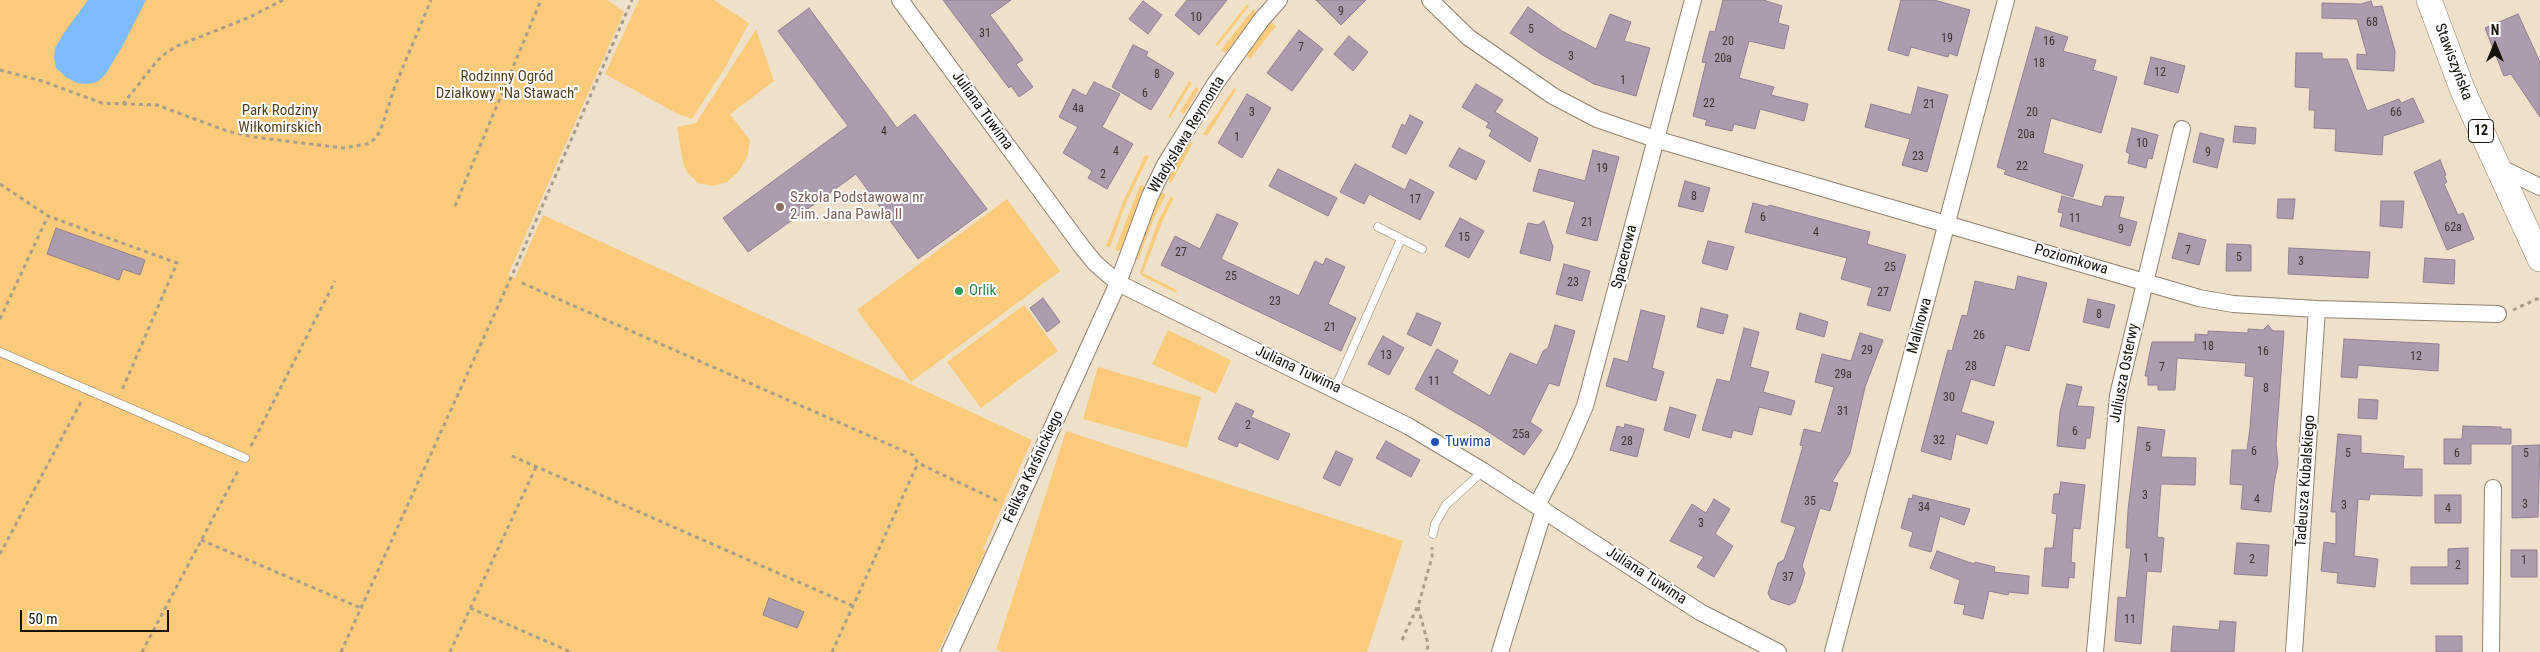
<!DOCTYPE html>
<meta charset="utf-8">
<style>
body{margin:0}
#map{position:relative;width:2540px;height:652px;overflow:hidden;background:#efe0ca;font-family:"Roboto Condensed",sans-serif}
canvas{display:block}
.north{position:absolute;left:2470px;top:20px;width:50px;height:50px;-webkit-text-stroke:4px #fff;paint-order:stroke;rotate:0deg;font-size:14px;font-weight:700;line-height:20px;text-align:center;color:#161109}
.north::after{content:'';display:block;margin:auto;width:18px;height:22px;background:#161109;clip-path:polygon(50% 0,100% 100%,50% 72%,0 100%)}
.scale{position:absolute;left:20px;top:610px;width:149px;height:22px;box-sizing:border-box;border:2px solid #161109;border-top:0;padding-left:6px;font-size:15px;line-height:18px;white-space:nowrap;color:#161109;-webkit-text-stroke:4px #fff;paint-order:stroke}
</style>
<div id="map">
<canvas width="2540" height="652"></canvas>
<div class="north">N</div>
<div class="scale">50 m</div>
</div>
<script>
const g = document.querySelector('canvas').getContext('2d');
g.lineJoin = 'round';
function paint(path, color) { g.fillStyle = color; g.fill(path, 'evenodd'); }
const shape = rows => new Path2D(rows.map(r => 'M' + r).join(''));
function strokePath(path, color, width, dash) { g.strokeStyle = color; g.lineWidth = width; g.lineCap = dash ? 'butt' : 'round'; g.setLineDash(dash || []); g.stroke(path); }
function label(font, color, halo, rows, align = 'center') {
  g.font = font + ' "Roboto Condensed",sans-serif'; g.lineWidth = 4; g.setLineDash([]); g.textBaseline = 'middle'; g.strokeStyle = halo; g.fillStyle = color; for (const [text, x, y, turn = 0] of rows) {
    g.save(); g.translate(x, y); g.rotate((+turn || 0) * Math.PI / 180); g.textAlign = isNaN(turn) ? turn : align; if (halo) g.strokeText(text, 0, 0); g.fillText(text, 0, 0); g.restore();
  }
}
paint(shape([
 [0,0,607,0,624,12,508,275,515,278,543,215,1032,440,983,549,986,550,938,652,0,652],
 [639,0,714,0,749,23,726,66,692,119,678,114,605,74],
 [1247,4,1249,6,1218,46,1215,45],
 [1253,9,1257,13,1226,53,1221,50],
 [1271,22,1276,26,1250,59,1245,55],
 [756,29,774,81,730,114,750,140,748,155,739,171,727,182,713,186,698,183,687,172,683,163,677,127,696,123],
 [1189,81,1192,83,1170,118,1168,117],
 [1196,87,1199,89,1184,114,1180,111],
 [1234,88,1236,90,1207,136,1203,134],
 [1187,142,1193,143,1171,183,1167,178],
 [1145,155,1149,156,1126,203,1110,247,1106,246,1123,202],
 [1140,185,1145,187,1120,251,1115,250],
 [1163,193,1166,195,1154,218,1138,260,1135,259,1160,194],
 [1171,196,1174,198,1162,222,1143,273,1177,290,1176,293,1142,276,1140,273,1158,221],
 [1007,199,1060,271,911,382,857,310],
 [1024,305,1058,351,981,408,947,362],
 [1168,330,1231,360,1216,394,1152,364],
 [1098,367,1201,397,1187,448,1083,419],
 [1066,431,1403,541,1367,652,1003,652,996,650]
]), '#fbca7b');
paint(shape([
 [88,0,146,0,122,47,105,75,97,82,87,84,77,83,66,77,56,68,54,58,55,48,64,33]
]), '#7fbcff');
const building = shape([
 [943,0,1011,0,990,15,1023,60,1016,64,1033,87,1019,97,1011,86,1009,88,943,0],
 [1187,0,1227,0,1199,35,1175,15,1187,0],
 [1316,0,1366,0,1341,25,1316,0],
 [1723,0,1763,0,1782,6,1778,23,1789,26,1784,49,1749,41,1739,78,1774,87,1771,95,1808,104,1804,121,1760,109,1755,129,1734,124,1732,131,1705,125,1707,120,1693,116,1706,63,1702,62,1706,46,1710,31,1715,32,1723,0],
 [1901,0,1934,0,1970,10,1957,56,1949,53,1948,57,1911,47,1908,56,1888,50,1901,0],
 [1143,1,1162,15,1148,34,1129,19,1143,1],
 [2371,1,2373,7,2382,6,2395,51,2394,71,2357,69,2357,54,2367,55,2357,19,2322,18,2322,3,2361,4,2371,1],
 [1528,7,1562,31,1596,49,1610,14,1631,22,1624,41,1650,48,1636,96,1594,84,1544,56,1510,33,1528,7],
 [809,8,897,128,915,114,987,209,918,259,856,174,748,252,723,218,848,126,778,31,809,8],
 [2518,14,2540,62,2540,117,2511,74,2504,76,2485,28,2518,14],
 [2036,27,2068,37,2063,51,2096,60,2093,70,2117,77,2101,133,2051,118,2043,153,2083,165,2073,197,2004,174,2006,170,1997,167,2036,27],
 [1299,30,1323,49,1292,91,1267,73,1299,30],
 [1349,36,1368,52,1353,71,1334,54,1349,36],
 [1133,45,1148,52,1146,56,1174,73,1151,110,1112,87,1133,45],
 [2296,53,2322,53,2322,59,2347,59,2367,111,2399,99,2401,103,2413,98,2424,122,2383,136,2382,155,2335,151,2336,129,2314,128,2315,110,2309,110,2310,88,2295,87,2296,53],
 [2151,57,2185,66,2178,93,2144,84,2151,57],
 [1094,82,1120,94,1102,127,1133,144,1107,189,1088,178,1092,171,1088,168,1063,153,1078,127,1059,117,1073,89,1086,96,1094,82],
 [1476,84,1503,100,1495,112,1538,138,1530,162,1489,136,1492,130,1486,127,1489,123,1462,107,1476,84],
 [1918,87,1948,95,1927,172,1902,165,1910,139,1865,127,1871,104,1911,115,1918,87],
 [1247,94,1271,108,1242,158,1218,143,1247,94],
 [1410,115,1423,122,1406,154,1392,147,1402,124,1405,126,1410,115],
 [2235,126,2256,128,2255,144,2233,142,2235,126],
 [2132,128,2158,135,2152,159,2148,158,2146,168,2128,163,2130,154,2126,152,2132,128],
 [2200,133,2224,139,2217,168,2193,162,2200,133],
 [1459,148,1485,161,1476,180,1449,166,1459,148],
 [1593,150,1619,157,1597,241,1566,233,1575,202,1533,191,1539,169,1585,181,1593,150],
 [2440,160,2446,175,2444,176,2447,182,2444,184,2458,215,2463,213,2474,239,2447,250,2414,172,2440,160],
 [1355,164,1405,190,1410,179,1434,192,1420,220,1369,194,1364,204,1340,192,1355,164],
 [1278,169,1337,198,1328,216,1269,186,1278,169],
 [1685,181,1710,188,1703,212,1678,206,1685,181],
 [2062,196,2102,207,2105,196,2124,197,2119,217,2137,222,2130,246,2060,226,2063,213,2058,212,2062,196],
 [2278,199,2295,199,2293,219,2277,218,2278,199],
 [2381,201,2404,201,2402,228,2380,226,2381,201],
 [1753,203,1768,207,1769,205,1870,232,1867,244,1906,255,1890,311,1867,305,1872,288,1841,279,1847,258,1745,232,1753,203],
 [1217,214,1238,223,1221,259,1299,296,1315,261,1323,265,1326,258,1345,267,1328,304,1356,318,1341,351,1161,265,1175,236,1200,249,1217,214],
 [1460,218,1484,231,1469,258,1445,246,1460,218],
 [1544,221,1553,247,1550,261,1520,253,1528,223,1538,225,1544,221],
 [56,228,145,260,140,275,123,269,119,280,47,254,56,228],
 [2179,233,2206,240,2199,265,2172,258,2179,233],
 [1708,241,1734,247,1727,270,1702,263,1708,241],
 [2227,244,2251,245,2251,271,2226,271,2227,244],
 [2289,248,2370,252,2368,278,2288,274,2289,248],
 [2425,258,2455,260,2454,284,2423,282,2425,258],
 [1564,264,1590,271,1582,301,1556,294,1564,264],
 [2018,276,2047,283,2029,351,2006,345,1994,386,1971,379,1961,412,1994,422,1987,444,1956,434,1951,460,1921,451,1948,350,1952,351,1962,315,1967,316,1975,281,2015,290,2018,276],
 [1043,298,1060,322,1047,332,1030,308,1043,298],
 [2088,299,2115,305,2109,328,2083,322,2088,299],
 [1701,308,1728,315,1723,334,1697,327,1701,308],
 [1641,310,1665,316,1652,368,1664,372,1656,401,1606,386,1614,358,1628,362,1641,310],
 [1417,313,1441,323,1431,346,1407,334,1417,313],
 [1800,313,1828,322,1824,337,1796,329,1800,313],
 [1555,325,1575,331,1559,386,1549,383,1530,422,1542,430,1524,455,1481,427,1415,389,1437,349,1458,361,1452,373,1490,396,1510,353,1537,365,1543,351,1548,348,1555,325],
 [2268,325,2273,331,2284,331,2276,444,2278,464,2274,483,2271,512,2241,509,2243,485,2230,484,2232,450,2247,450,2250,428,2254,377,2245,376,2246,363,2177,358,2175,390,2158,390,2158,385,2148,385,2148,376,2145,376,2152,342,2195,342,2195,334,2208,335,2208,331,2248,333,2248,329,2263,330,2268,325],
 [1744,328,1759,332,1750,367,1769,372,1763,392,1795,401,1791,415,1759,407,1752,435,1733,430,1731,438,1702,430,1717,379,1730,382,1744,328],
 [1860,333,1883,340,1865,387,1850,453,1832,482,1838,483,1830,511,1820,508,1802,566,1805,573,1802,583,1795,602,1789,605,1771,599,1768,593,1778,563,1784,560,1796,527,1781,522,1803,446,1800,445,1804,429,1821,433,1834,387,1815,382,1822,354,1851,361,1860,333],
 [1383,336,1404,348,1389,375,1368,364,1383,336],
 [2344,339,2439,344,2438,371,2358,365,2357,378,2341,377,2344,339],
 [2067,384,2082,387,2077,406,2094,407,2090,438,2086,438,2085,449,2057,446,2060,412,2067,384],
 [2359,399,2378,400,2377,419,2358,418,2359,399],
 [1236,403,1254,411,1251,417,1290,434,1278,460,1239,442,1237,447,1218,439,1236,403],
 [1670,407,1696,415,1689,438,1664,430,1670,407],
 [1625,424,1644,429,1637,457,1610,450,1617,426,1624,428,1625,424],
 [2463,426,2501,427,2501,429,2511,429,2511,444,2471,444,2471,464,2444,464,2444,439,2462,439,2463,426],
 [2138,427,2165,430,2161,457,2196,458,2195,485,2161,484,2157,537,2164,538,2161,572,2147,571,2141,644,2115,641,2118,597,2126,598,2131,548,2126,548,2128,510,2138,427],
 [2338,434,2361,436,2361,453,2404,456,2403,469,2422,469,2422,496,2370,494,2369,500,2358,499,2354,556,2378,559,2375,587,2337,583,2338,573,2321,571,2324,542,2336,544,2336,512,2331,512,2338,434],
 [1386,441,1420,460,1411,477,1376,458,1386,441],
 [2540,445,2538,517,2512,518,2512,446,2540,445],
 [1336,451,1353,459,1340,486,1323,478,1336,451],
 [2061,482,2085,485,2080,529,2073,528,2071,562,2075,563,2074,578,2069,577,2068,588,2042,586,2045,548,2053,548,2057,514,2052,513,2054,494,2059,494,2061,482],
 [1913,495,1970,509,1964,525,1940,516,1931,552,1909,546,1913,532,1901,528,1909,498,1912,499,1913,495],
 [2435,495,2461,495,2461,523,2435,523,2435,495],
 [1714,499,1730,509,1715,534,1733,546,1714,577,1697,567,1704,557,1670,541,1692,504,1706,513,1714,499],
 [2237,543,2269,545,2267,576,2234,574,2237,543],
 [2468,548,2468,584,2411,584,2411,567,2448,567,2448,549,2468,548],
 [2511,550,2537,550,2537,577,2511,577,2511,550],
 [1937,551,1974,564,1975,562,1995,567,1994,572,2029,576,2028,594,2009,592,2008,595,1989,591,1983,619,1963,614,1965,605,1954,603,1960,580,1930,568,1937,551],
 [769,598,804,612,797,628,763,615,769,598],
 [2220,621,2236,622,2234,652,2171,652,2173,626,2219,630,2220,621],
 [2436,636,2462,636,2462,652,2436,652,2436,636]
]);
paint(building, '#ad9caf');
strokePath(building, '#907f92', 1);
const lane = shape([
 [1378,227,1422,249],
 [0,352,245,458],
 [1335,388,1401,239],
 [1433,534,1435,524,1446,505,1483,471]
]);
const street = shape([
 [900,0,1082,247,1095,263,1118,283,1408,426,1483,471,1700,612,1778,652],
 [1430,0,1468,37,1553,96,1597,119,1655,139,2199,298,2233,304,2317,309,2498,314],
 [2495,165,2540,187],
 [1537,505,1565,452,1585,406,1693,0],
 [950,652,1118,283,1150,196,1165,165,1215,84,1262,19,1279,0],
 [1500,652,1544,510],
 [1833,652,2006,0],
 [2095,652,2118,395,2182,129],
 [2294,652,2317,309],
 [2491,652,2493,488]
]);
const primary = shape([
 [2429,0,2463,91,2540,259]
]);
strokePath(lane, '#8e806c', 9);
strokePath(street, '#8e806c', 18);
strokePath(primary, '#8e806c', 26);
strokePath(shape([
 [0,70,42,81,102,103,123,104,157,61,166,53,177,46,250,17,283,0],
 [123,104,157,105,227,131,253,137,343,148,367,144,376,138,381,129,395,86,431,0],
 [0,184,48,216,177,263,122,390],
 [455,206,541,0],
 [522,283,913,455,918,463,1000,502],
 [2513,310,2539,298],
 [0,319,48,216],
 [251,446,335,281],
 [512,456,853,606],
 [201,540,361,608],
 [0,554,82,400],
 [1418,607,1428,644,1427,652],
 [470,608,571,652],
 [1402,640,1419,603,1432,557,1432,547],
 [142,652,239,469],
 [341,652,514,271,632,0],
 [450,652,536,467],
 [832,652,918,463]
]), '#a79c8a', 3, [4, 4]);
strokePath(lane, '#fff', 8);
strokePath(street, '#fff', 16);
strokePath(primary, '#fff', 25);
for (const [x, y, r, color] of [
 [780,207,5,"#8d6e63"],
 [959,291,5,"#2e9e5b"],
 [1435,442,5,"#1a4fb4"]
]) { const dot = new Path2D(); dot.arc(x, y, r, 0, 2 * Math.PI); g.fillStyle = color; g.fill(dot); strokePath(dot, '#fff', 2); }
label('12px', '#3c3432', null, [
 ["9",1341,12],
 ["10",1196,18],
 ["68",2372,23],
 ["5",1531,30],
 ["31",985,34],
 ["19",1947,39],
 ["20",1728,42],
 ["16",2049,42],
 ["7",1301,48],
 ["3",1571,57],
 ["20a",1723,59],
 ["18",2039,64],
 ["12",2160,73],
 ["8",1157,75],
 ["1",1623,81],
 ["6",1145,94],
 ["22",1709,104],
 ["21",1929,105],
 ["4a",1078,109],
 ["3",1252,113],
 ["20",2032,113],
 ["66",2396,113],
 ["4",884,132],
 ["20a",2026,135],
 ["1",1237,138],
 ["10",2142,144],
 ["4",1116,152],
 ["9",2208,153],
 ["23",1918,157],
 ["22",2022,167],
 ["19",1602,169],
 ["2",1103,175],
 ["8",1694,197],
 ["17",1415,200],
 ["6",1763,218],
 ["11",2075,219],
 ["21",1587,223],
 ["62a",2453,228],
 ["9",2121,230],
 ["4",1816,233],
 ["15",1464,238],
 ["7",2188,251],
 ["27",1181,253],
 ["5",2239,258],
 ["3",2301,262],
 ["25",1890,268],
 ["25",1231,277],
 ["23",1573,283],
 ["27",1883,293],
 ["23",1275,302],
 ["8",2099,315],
 ["21",1330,328],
 ["26",1979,336],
 ["18",2208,347],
 ["29",1867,351],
 ["16",2263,352],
 ["13",1386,356],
 ["12",2416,357],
 ["28",1971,367],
 ["7",2162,368],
 ["29a",1843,375],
 ["11",1434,382],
 ["8",2266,389],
 ["30",1949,398],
 ["31",1843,412],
 ["2",1248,426],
 ["6",2075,432],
 ["25a",1521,435],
 ["32",1939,441],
 ["28",1627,442],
 ["5",2148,448],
 ["6",2254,452],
 ["5",2348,454],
 ["6",2457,454],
 ["5",2526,454],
 ["3",2145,496],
 ["4",2257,500],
 ["35",1810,502],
 ["3",2525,505],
 ["3",2344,506],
 ["34",1924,508],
 ["4",2448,509],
 ["3",1701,524],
 ["1",2146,559],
 ["2",2252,560],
 ["1",2524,561],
 ["2",2458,566],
 ["37",1788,578],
 ["11",2130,620]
]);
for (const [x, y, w] of [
 [2481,131,25]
]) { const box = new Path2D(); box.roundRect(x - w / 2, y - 11.5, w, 23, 4); g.fillStyle = '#fff'; g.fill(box); strokePath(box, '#161109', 1); }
label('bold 14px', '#161109', null, [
 ["12",2481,131]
]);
label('15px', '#161109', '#fff', [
 ["Stawiszyńska",2453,62,69],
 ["Juliana Tuwima",982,111,54],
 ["Władysława Reymonta",1187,135,-59],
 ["Spacerowa",1625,257,-76],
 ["Poziomkowa",2071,260,16],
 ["Malinowa",1920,326,-75],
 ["Juliana Tuwima",1298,370,25],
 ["Juliusza Osterwy",2125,373,-79],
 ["Feliksa Karśnickiego",1034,467,-65],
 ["Tadeusza Kubalskiego",2306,481,-86],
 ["Juliana Tuwima",1646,576,33]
]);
label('15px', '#543f1c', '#fff', [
 ["Rodzinny Ogród",507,77],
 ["Działkowy \"Na Stawach\"",507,94],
 ["Park Rodziny",280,111],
 ["Wiłkomirskich",280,128]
]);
label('15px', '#785e54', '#fff', [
 ["Szkoła Podstawowa nr",790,198],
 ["2 im. Jana Pawła II",790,215]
], 'left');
label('15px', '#27864d', '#fff', [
 ["Orlik",969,291]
], 'left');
label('15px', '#164399', '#fff', [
 ["Tuwima",1445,442]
], 'left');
</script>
